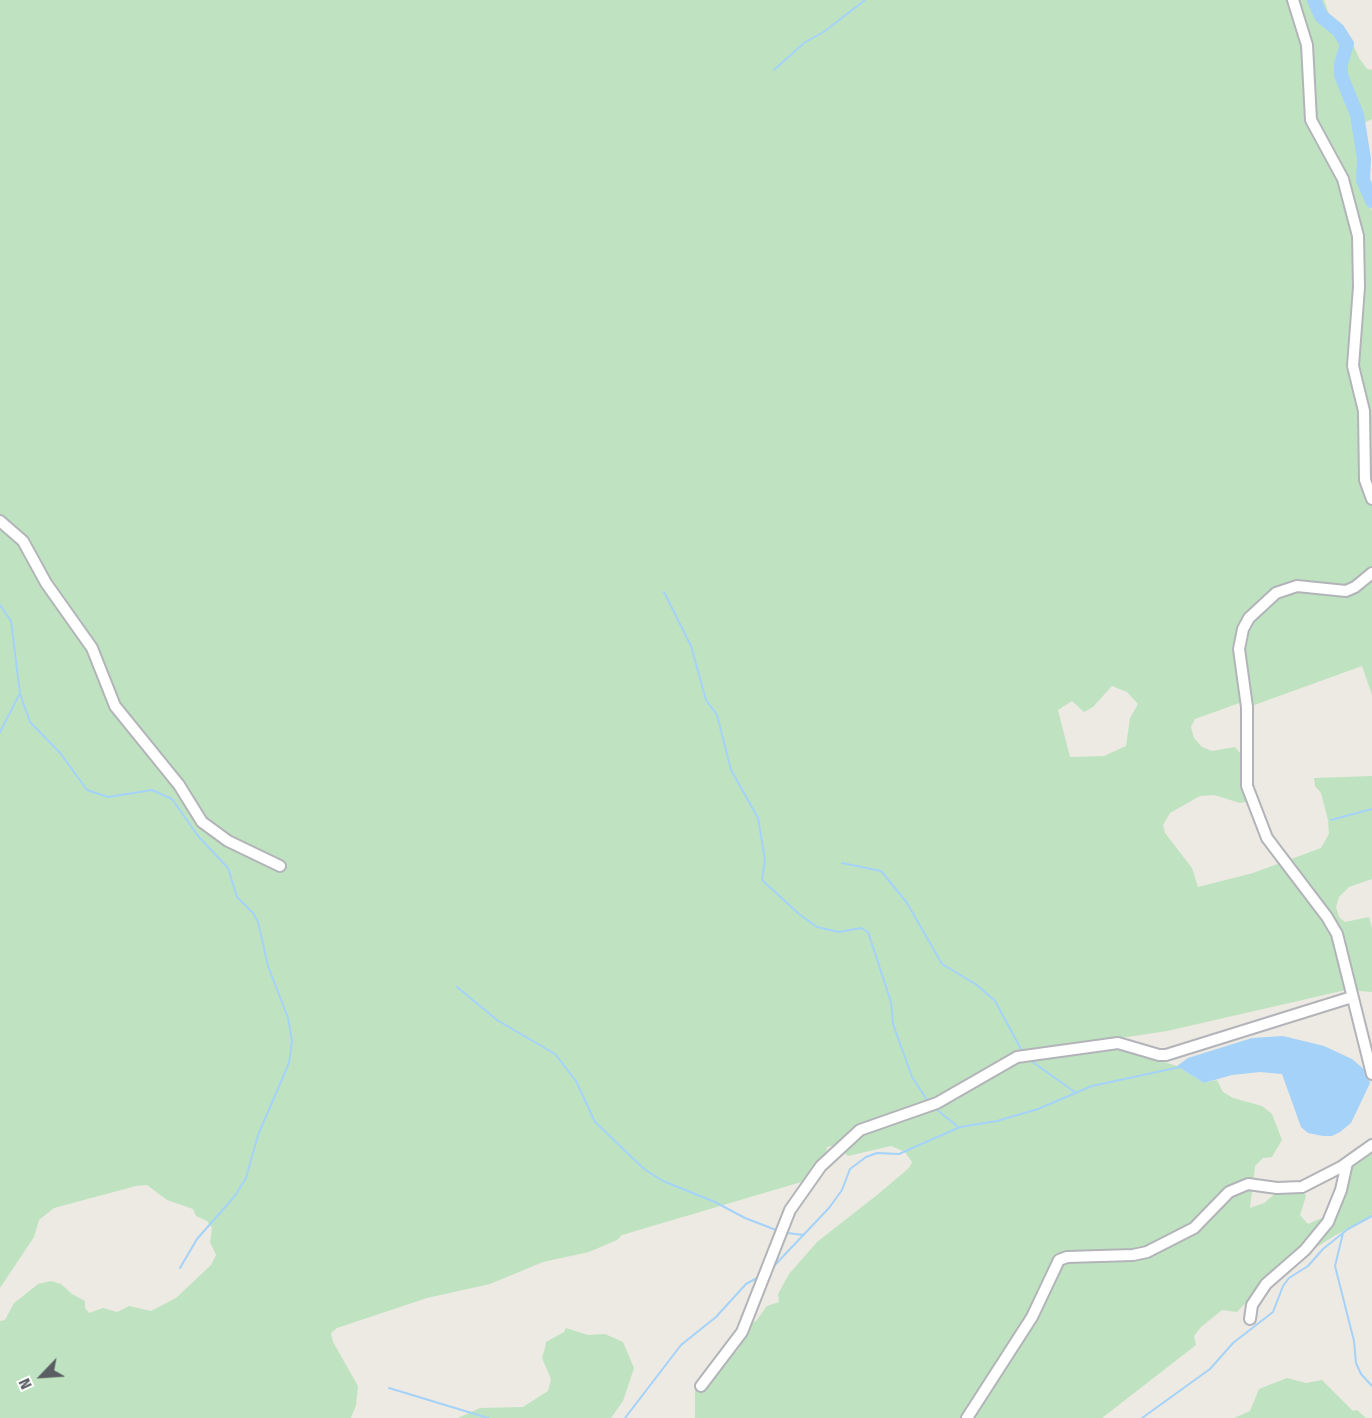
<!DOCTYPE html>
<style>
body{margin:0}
#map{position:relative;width:1372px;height:1418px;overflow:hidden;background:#eceae2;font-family:"Fira Sans Condensed",sans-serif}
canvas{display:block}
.north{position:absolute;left:12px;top:1346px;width:60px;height:60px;-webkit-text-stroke:4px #fff;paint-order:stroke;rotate:245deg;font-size:16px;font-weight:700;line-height:24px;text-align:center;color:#5a5d62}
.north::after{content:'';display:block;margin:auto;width:21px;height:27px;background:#5a5d62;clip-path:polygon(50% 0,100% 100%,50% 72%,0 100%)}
</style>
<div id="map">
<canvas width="1372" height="1418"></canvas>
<div class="north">N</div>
</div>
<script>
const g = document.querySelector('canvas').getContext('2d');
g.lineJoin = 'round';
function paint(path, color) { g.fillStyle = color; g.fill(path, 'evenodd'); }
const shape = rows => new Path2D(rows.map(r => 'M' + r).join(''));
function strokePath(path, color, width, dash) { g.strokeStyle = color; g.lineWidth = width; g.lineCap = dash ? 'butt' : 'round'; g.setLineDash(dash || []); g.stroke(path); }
paint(shape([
 [0,0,1324,0,1330,17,1349,36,1359,58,1367,69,1372,70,1372,119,1362,124,1363,129,1358,132,1361,173,1372,211,1372,695,1362,666,1246,708,1245,701,1195,719,1191,727,1194,738,1202,747,1212,751,1235,747,1240,753,1251,801,1240,803,1214,795,1200,796,1170,813,1163,825,1165,833,1192,868,1198,887,1253,873,1321,848,1329,834,1328,820,1321,793,1315,786,1314,778,1372,776,1372,879,1349,887,1339,897,1336,907,1339,917,1345,922,1369,917,1372,928,1372,992,1346,990,1167,1031,1114,1039,1115,1044,1127,1051,1177,1066,1204,1083,1217,1080,1223,1092,1233,1098,1262,1106,1272,1114,1282,1140,1272,1157,1263,1158,1255,1166,1250,1208,1264,1203,1280,1190,1302,1190,1306,1196,1300,1215,1308,1224,1324,1217,1335,1201,1345,1172,1372,1148,1372,1216,1334,1236,1270,1277,1237,1312,1222,1310,1201,1327,1194,1336,1196,1345,1102,1418,695,1418,695,1389,738,1350,745,1325,756,1321,767,1306,779,1302,778,1294,789,1274,817,1242,877,1195,909,1168,912,1162,905,1152,891,1146,848,1156,836,1145,827,1147,825,1157,808,1180,622,1235,617,1240,589,1252,543,1262,490,1284,427,1298,337,1328,331,1333,333,1342,358,1386,356,1405,351,1418,0,1418,0,1321,5,1320,14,1303,23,1296,38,1284,51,1281,61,1284,72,1294,85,1301,85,1308,89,1313,103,1308,117,1312,129,1306,151,1311,176,1298,211,1265,216,1255,210,1242,212,1228,207,1221,196,1216,193,1209,167,1200,147,1185,136,1186,54,1208,39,1220,34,1237,0,1288],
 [1112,686,1127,692,1138,704,1130,718,1126,746,1104,756,1070,757,1058,710,1072,701,1084,712,1093,707],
 [566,1328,588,1335,605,1334,623,1342,634,1368,623,1401,611,1418,458,1418,480,1408,523,1407,548,1391,551,1379,542,1358,545,1348,546,1342,564,1332],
 [1287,1378,1306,1383,1322,1380,1353,1411,1357,1410,1366,1418,1234,1418,1250,1411,1259,1389]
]), '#bfe3c0');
paint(shape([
 [1283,1036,1324,1046,1352,1059,1366,1071,1370,1083,1362,1100,1351,1123,1340,1132,1332,1136,1323,1136,1308,1133,1301,1127,1282,1074,1260,1072,1232,1075,1204,1083,1177,1066,1188,1058,1252,1038]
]), '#a5d2f9');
strokePath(shape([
 [774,70,804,43,825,31,865,0],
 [664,592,691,646,706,700,717,715,731,770,758,818,765,860,762,880,799,914,817,927,839,932,861,928,868,932,891,1002,893,1024,912,1077,927,1100],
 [0,605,11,621,20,694,30,722,61,754,87,790,108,797,152,790,172,799,198,836,228,868,237,897,253,913,258,922,268,966,288,1018,292,1041,289,1063,258,1135,246,1178,234,1197,197,1239,180,1268],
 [0,732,19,695],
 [1331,820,1372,809],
 [842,863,881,871,907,903,942,964,977,985,995,1001,1022,1051],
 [457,987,497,1020,555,1054,576,1081,595,1122,644,1169,663,1181,715,1202,745,1218,776,1230],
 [1030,1060,1076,1093],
 [936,1109,957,1126],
 [787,1233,804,1235],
 [1343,1233,1335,1266,1354,1341,1356,1363,1361,1374,1372,1386],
 [772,1268,829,1208,842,1190,850,1169,866,1157,877,1153,899,1154,960,1127,997,1121,1038,1109,1092,1086,1180,1067],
 [389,1388,488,1418],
 [625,1418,681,1345,716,1317,746,1284,757,1278],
 [1142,1418,1210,1369,1233,1343,1273,1312,1283,1286,1289,1278,1308,1266,1323,1249,1348,1229,1372,1216]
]), '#a5d2f9', 2);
strokePath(shape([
 [1314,0,1321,16,1338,30,1347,44,1341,64,1341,75,1357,115,1364,159,1363,180,1372,201]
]), '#a5d2f9', 14);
const minor = shape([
 [1293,0,1307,45,1311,120,1343,179,1358,236,1359,287,1353,366,1364,411,1365,480,1372,499],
 [0,521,23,541,46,583,92,648,115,706,179,785,202,822,228,841,280,866],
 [1372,573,1355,587,1346,591,1297,586,1276,593,1249,618,1243,629,1239,649,1247,707,1247,786,1267,838,1327,917,1337,934,1372,1074],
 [1250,1319,1252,1305,1266,1284,1305,1250,1328,1222,1341,1190,1347,1163],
 [701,1386,742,1332,790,1210,821,1166,860,1130,937,1103,1017,1057,1118,1043,1159,1055,1166,1055,1352,997],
 [967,1418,1032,1317,1059,1260,1067,1257,1133,1255,1147,1252,1194,1228,1229,1192,1248,1184,1277,1188,1302,1187,1341,1167,1372,1145]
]);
strokePath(minor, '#b2b4b9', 14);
strokePath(minor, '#fff', 10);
</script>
